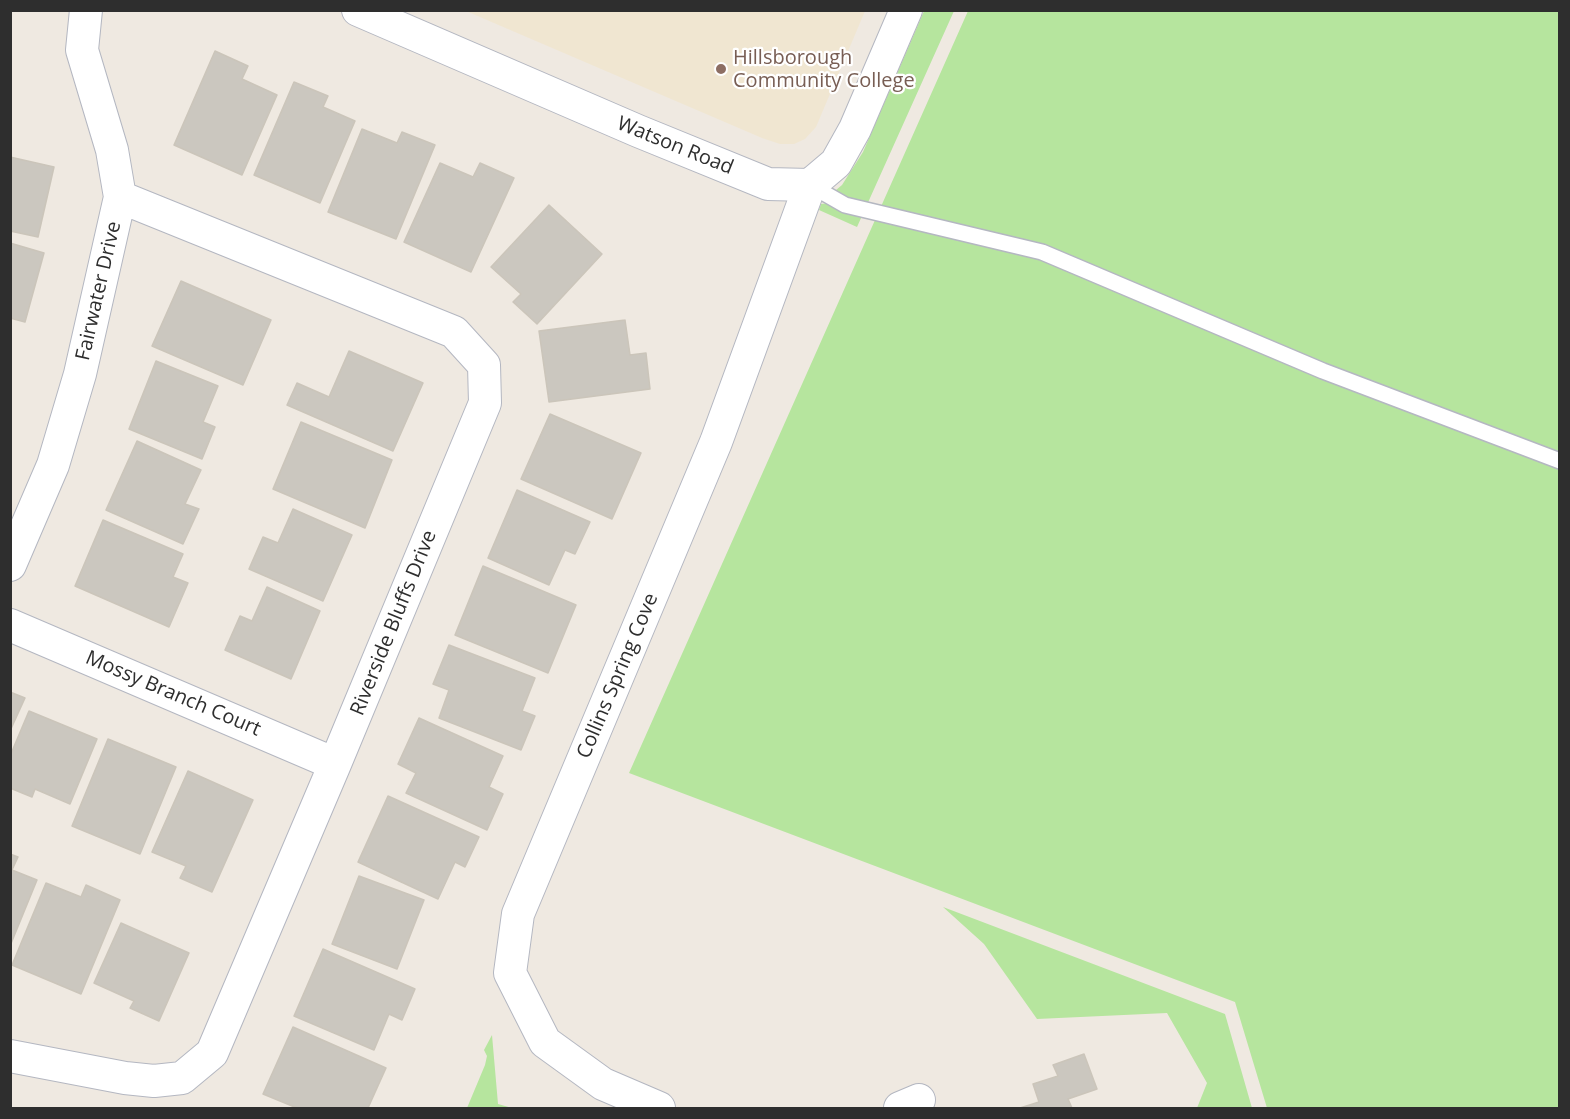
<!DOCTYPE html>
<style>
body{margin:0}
#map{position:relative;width:1570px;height:1119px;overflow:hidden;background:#efe9e1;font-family:"Open Sans",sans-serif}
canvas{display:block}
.frame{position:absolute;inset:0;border:12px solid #2e2e2e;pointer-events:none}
</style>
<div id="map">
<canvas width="1570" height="1119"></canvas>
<div class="frame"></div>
</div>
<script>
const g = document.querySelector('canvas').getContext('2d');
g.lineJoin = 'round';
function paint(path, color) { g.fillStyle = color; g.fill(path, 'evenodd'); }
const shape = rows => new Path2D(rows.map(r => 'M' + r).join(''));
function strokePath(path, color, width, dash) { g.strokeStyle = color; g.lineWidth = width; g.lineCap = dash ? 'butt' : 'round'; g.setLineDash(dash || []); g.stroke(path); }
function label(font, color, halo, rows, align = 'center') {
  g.font = font + ' "Open Sans",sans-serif'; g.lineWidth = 4.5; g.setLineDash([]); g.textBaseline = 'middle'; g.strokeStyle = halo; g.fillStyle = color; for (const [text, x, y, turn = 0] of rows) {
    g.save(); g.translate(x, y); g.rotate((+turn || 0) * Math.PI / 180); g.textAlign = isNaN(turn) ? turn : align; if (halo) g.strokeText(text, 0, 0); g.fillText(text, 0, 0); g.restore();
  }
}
paint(shape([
 [466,11,865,11,816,127,805,139,794,144,780,144,762,138]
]), '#f0e6d1');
paint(shape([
 [924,11,954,11,857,227,819,210,821,204,830,203,830,195,842,185,863,152],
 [968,11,1559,11,1559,1108,1267,1108,1235,1002,629,773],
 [943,907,1225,1014,1252,1108,1197,1108,1207,1083,1167,1013,1037,1019,984,944],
 [492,1035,498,1104,512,1108,467,1108,485,1065,487,1056,484,1050]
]), '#b6e59e');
const building = shape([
 [215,51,248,66,242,79,277,95,242,175,174,145,215,51],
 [294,82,328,96,323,107,355,121,320,203,254,175,294,82],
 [362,129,397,143,402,132,435,145,396,239,328,212,362,129],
 [10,157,54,167,38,237,10,231,10,157],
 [440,163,473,177,480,163,514,178,471,272,404,242,440,163],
 [549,205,602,254,537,324,513,302,521,294,491,267,549,205],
 [10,243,44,253,25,322,10,318,10,243],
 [181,281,271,320,243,385,152,346,181,281],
 [625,320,630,355,646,353,650,389,549,402,539,331,625,320],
 [349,351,423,383,393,451,287,405,297,383,329,397,349,351],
 [156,361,218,386,203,422,215,427,202,459,129,429,156,361],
 [550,414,641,453,612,519,521,479,550,414],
 [301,422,392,460,365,528,273,489,301,422],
 [137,441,201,470,185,504,199,509,183,544,106,510,137,441],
 [517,490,590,522,575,554,565,550,549,585,488,558,517,490],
 [293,509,352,535,323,601,249,569,263,537,278,543,293,509],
 [103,520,183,554,173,577,188,583,169,627,75,586,103,520],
 [483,566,576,605,548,673,455,635,483,566],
 [267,587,320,611,291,679,225,650,240,616,252,621,267,587],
 [449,645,535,678,522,711,535,716,521,750,439,718,449,690,433,684,449,645],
 [10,692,25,698,10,731,10,692],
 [29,711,97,739,70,804,35,789,32,797,10,788,10,756,29,711],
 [419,718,503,756,489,787,503,794,487,830,406,793,416,773,398,764,419,718],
 [108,739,176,767,140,854,72,826,108,739],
 [188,771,253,800,212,892,180,878,186,866,152,852,188,771],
 [388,796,479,837,465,867,455,862,438,899,358,862,388,796],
 [10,854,18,857,12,870,37,880,10,946,10,854],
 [359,876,424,900,397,969,332,944,359,876],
 [46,883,81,897,86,885,120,900,81,994,12,965,46,883],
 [121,923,189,953,159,1021,130,1008,134,1001,94,983,121,923],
 [323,949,415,989,402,1020,389,1014,374,1050,294,1016,323,949],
 [293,1027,386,1068,368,1108,297,1108,263,1094,293,1027],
 [1084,1054,1097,1089,1068,1099,1072,1108,1020,1108,1039,1102,1033,1084,1058,1076,1053,1065,1084,1054]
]);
paint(building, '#cbc7bf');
strokePath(building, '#cbc5ba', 1.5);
const service = shape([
 [810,185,845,205,1042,252,1323,371,1560,461]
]);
const minor = shape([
 [358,10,638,131,768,184,810,185,836,163,855,129,906,10],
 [10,565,53,465,80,374,120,197,112,150,82,50,86,10],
 [10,625,335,764],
 [10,1056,125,1078,154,1081,182,1078,212,1053,335,764,485,403,484,365,454,332,120,197],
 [659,1108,603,1084,545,1042,510,973,518,914,716,442,810,185],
 [900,1108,919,1100]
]);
strokePath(service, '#b4b7c1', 18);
strokePath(minor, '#b4b7c1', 34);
strokePath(service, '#fff', 15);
strokePath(minor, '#fff', 32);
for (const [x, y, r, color] of [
 [721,69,6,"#8d6e63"]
]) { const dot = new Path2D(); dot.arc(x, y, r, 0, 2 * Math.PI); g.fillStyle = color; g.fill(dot); strokePath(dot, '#fff', 2); }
label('20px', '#785e54', '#fff', [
 ["Hillsborough",733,58],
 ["Community College",733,81]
], 'left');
label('20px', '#2e2e2e', '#fff', [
 ["Watson Road",675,146,22],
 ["Fairwater Drive",99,291,-77],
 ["Riverside Bluffs Drive",394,623,-68],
 ["Collins Spring Cove",618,676,-67],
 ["Mossy Branch Court",173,694,23]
]);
</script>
